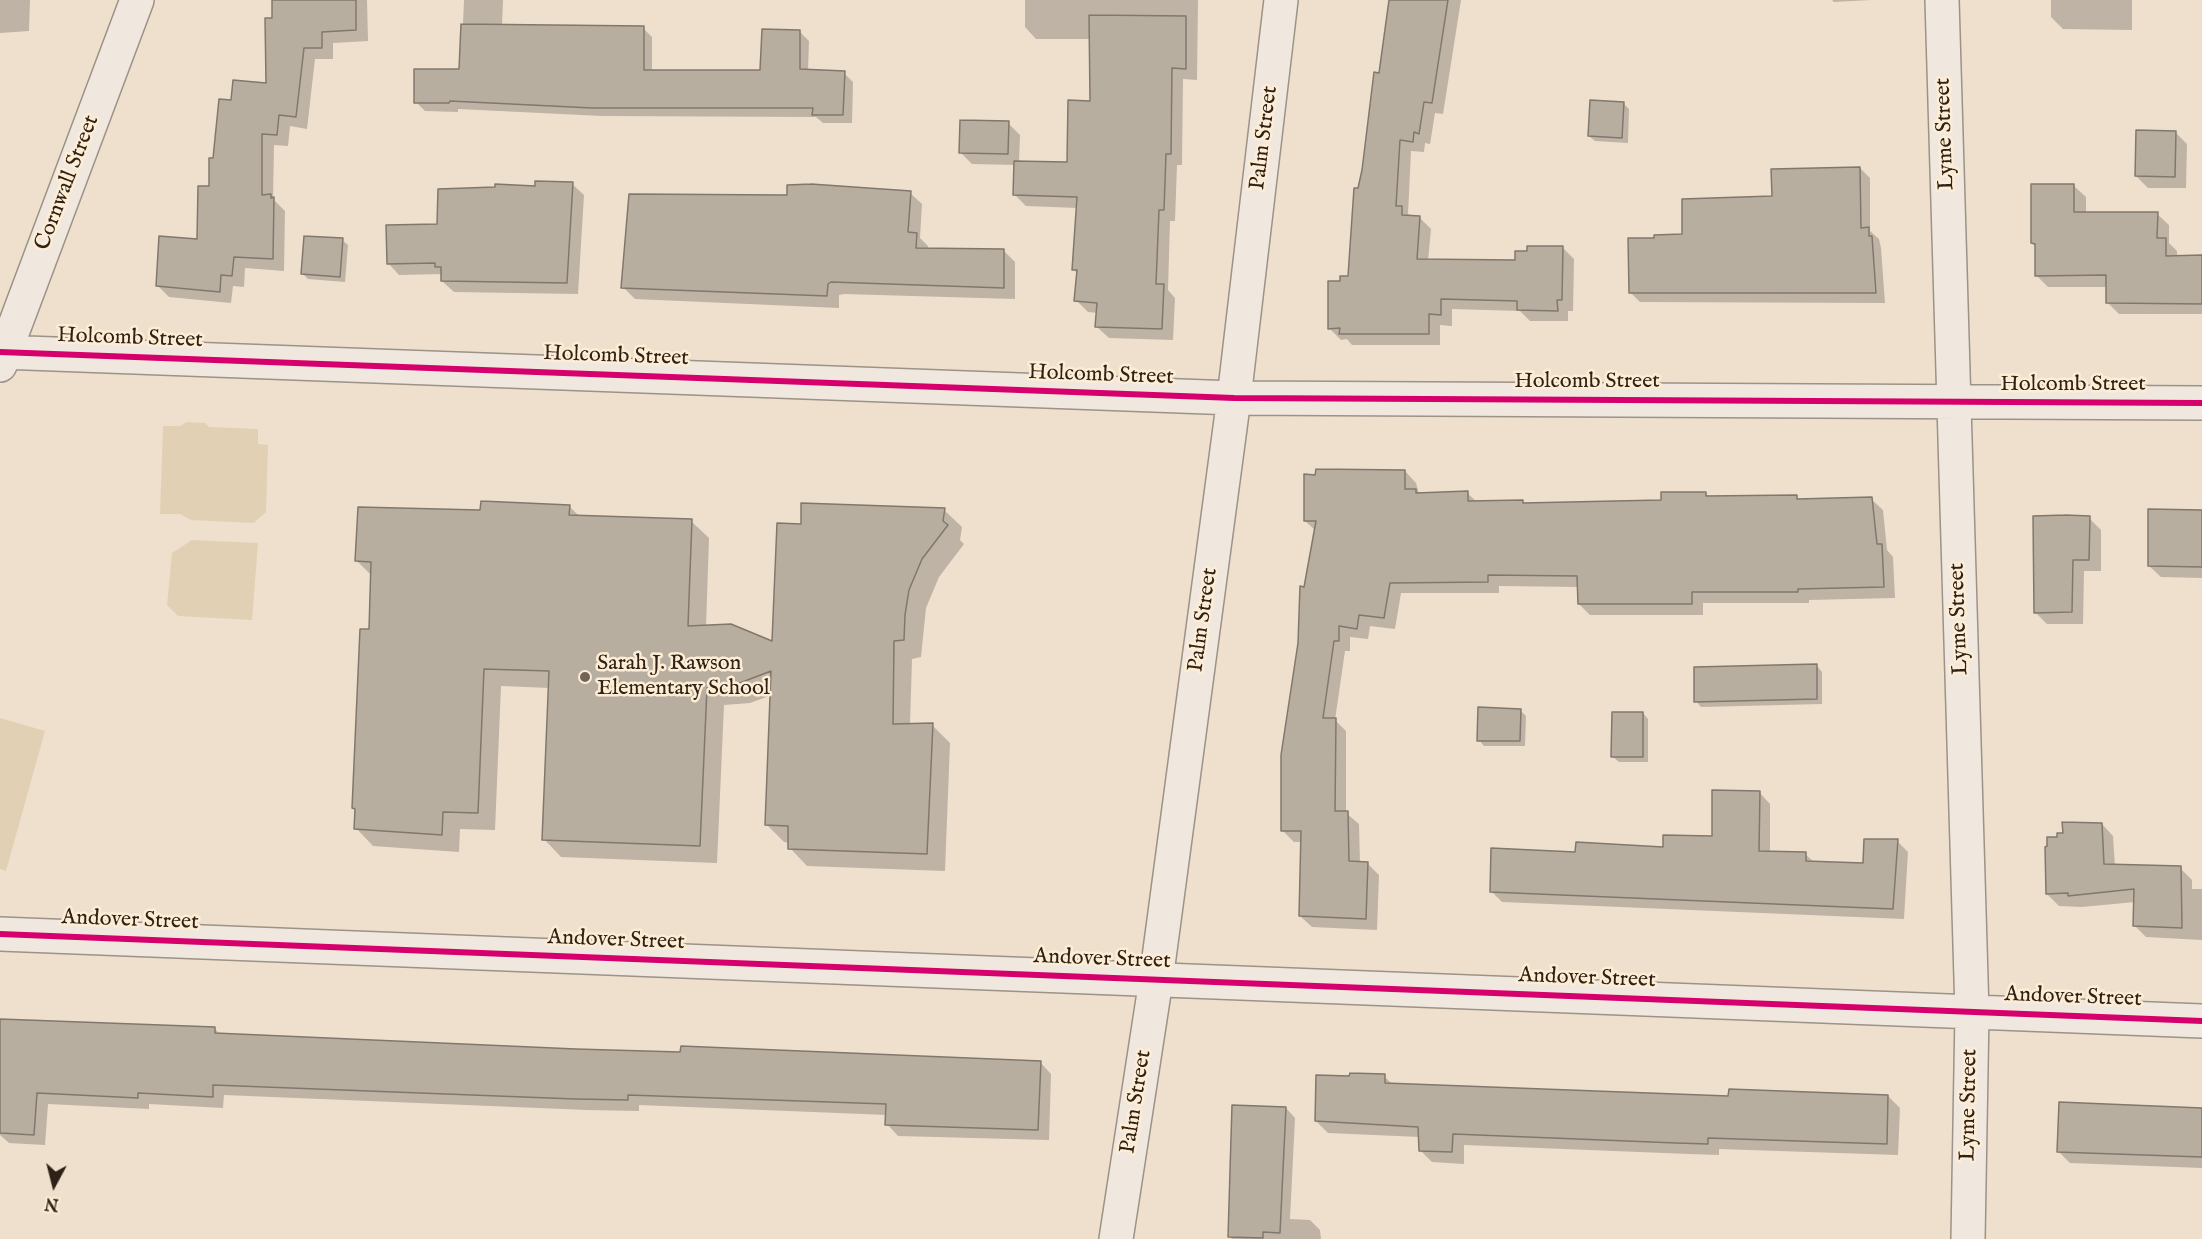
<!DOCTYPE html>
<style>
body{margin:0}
#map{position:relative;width:2202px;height:1239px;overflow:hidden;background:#eee0cd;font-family:"IM FELL English",serif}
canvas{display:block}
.north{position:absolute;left:24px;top:1155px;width:60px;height:60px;-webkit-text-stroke:4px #fdedd5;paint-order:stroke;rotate:187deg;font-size:16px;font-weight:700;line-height:24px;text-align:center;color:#302117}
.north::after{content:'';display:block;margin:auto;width:21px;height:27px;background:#302117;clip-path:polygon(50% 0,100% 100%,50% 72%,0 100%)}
</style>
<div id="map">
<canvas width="2202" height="1239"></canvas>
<div class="north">N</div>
</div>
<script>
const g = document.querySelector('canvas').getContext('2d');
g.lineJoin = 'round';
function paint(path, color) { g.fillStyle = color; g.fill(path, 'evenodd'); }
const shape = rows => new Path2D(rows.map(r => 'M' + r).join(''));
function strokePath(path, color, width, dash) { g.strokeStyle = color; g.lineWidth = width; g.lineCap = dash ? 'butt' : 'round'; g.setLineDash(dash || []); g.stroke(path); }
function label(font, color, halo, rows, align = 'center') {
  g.font = font + ' "IM FELL English",serif'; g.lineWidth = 5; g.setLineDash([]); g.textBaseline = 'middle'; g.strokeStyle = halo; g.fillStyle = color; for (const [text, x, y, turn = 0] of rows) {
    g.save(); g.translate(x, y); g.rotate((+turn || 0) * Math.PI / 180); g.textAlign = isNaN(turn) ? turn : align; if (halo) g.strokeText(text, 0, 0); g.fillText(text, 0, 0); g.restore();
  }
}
paint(shape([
 [186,422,205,423,209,427,258,429,258,444,268,445,266,512,254,523,191,520,180,514,160,514,163,426,181,426],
 [192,540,258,543,252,620,178,616,167,605,172,553],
 [0,718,45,731,6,871,0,869]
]), '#e2d0b5');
paint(shape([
 [0,0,30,0,29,31,0,33],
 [274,0,367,0,368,41,333,43,333,59,315,59,307,129,290,126,288,146,274,145,273,199,285,211,284,271,245,268,244,287,233,286,231,303,169,297,157,285,198,241,215,160,233,102,267,85],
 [464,0,503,0,502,26,643,28,652,37,652,72,762,71,800,32,809,41,808,71,844,73,853,82,852,123,823,123,816,117,602,116,458,109,458,112,425,111,416,102,461,71],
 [1025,0,1198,0,1197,80,1183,79,1182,165,1177,165,1175,221,1170,221,1168,290,1175,298,1173,340,1109,338,1097,327,1098,313,1088,312,1076,300,1078,274,1073,269,1078,208,1026,206,1015,195,1016,165,972,164,960,152,1008,123,1020,135,1019,163,1068,163,1092,102,1091,39,1036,39,1025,27],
 [1390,0,1461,0,1443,114,1435,113,1430,144,1425,143,1424,152,1411,151,1408,214,1420,218,1431,229,1428,261,1517,262,1563,248,1574,259,1573,311,1568,311,1568,321,1530,321,1520,311,1452,309,1452,326,1440,325,1440,345,1352,345,1347,339,1341,340,1329,328,1341,283,1349,278,1360,190],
 [1832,0,1871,0,1834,2],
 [2051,0,2132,0,2132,30,2063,29,2051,17],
 [1623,103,1629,109,1628,143,1595,141,1589,136],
 [2175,132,2187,144,2186,188,2148,188,2136,176],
 [1860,168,1870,178,1870,231,1879,239,1881,248,1885,303,1640,302,1630,292,1655,240,1683,236,1773,198],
 [572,184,584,195,578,294,454,292,442,281,443,274,399,275,388,263,536,188],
 [2074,186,2086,197,2086,213,2157,214,2169,225,2169,243,2177,251,2177,257,2202,257,2202,314,2119,314,2107,302,2107,287,2048,287,2036,275,2036,247,2032,243],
 [910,193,922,204,920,238,928,246,928,250,1003,250,1015,262,1015,299,844,294,839,295,839,308,635,299,623,287,788,196],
 [342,240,348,245,345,282,308,279,303,274],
 [1405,471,1416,483,1419,494,1467,493,1477,502,1522,501,1525,504,1662,501,1706,494,1710,497,1796,497,1799,500,1871,499,1883,510,1887,550,1893,557,1895,598,1809,600,1809,603,1703,603,1703,615,1590,615,1579,604,1579,587,1499,586,1499,593,1401,593,1395,629,1370,626,1368,639,1350,637,1350,651,1345,651,1335,720,1346,731,1346,813,1359,824,1360,863,1368,864,1379,875,1377,930,1312,927,1300,916,1303,842,1294,842,1282,830,1305,588,1316,531,1305,521],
 [569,506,580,517,691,521,709,538,706,627,773,644,802,525,944,510,962,527,960,540,964,544,939,577,926,608,921,657,912,659,910,725,932,725,950,743,945,871,807,866,790,848,790,843,784,842,767,825,772,695,750,703,724,705,717,863,561,857,544,839,550,688,501,686,495,830,460,829,459,852,373,846,356,828,372,576,356,560,481,511],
 [2202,511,2202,578,2161,577,2149,566],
 [2089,518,2101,530,2101,571,2084,571,2083,624,2047,624,2035,612],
 [1817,666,1822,672,1822,704,1701,707,1696,701],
 [1520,710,1526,716,1525,746,1484,746,1479,740],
 [1643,713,1648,719,1648,762,1619,762,1613,757],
 [1759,792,1770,804,1770,852,1805,854,1814,862,1865,865,1897,841,1908,852,1904,919,1502,902,1491,891,1577,854,1664,849,1714,838],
 [2102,824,2113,836,2115,866,2180,868,2192,880,2192,889,2202,889,2202,940,2146,937,2134,925,2135,902,2082,907,2059,906,2047,894,2058,838],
 [0,1021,215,1029,221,1035,576,1051,1040,1062,1051,1074,1049,1140,898,1136,887,1124,887,1115,639,1105,639,1111,587,1110,224,1095,223,1108,149,1104,149,1109,48,1104,45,1145,9,1143,0,1135],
 [1384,1076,1393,1085,1730,1097,1888,1096,1900,1108,1898,1155,1719,1149,1719,1155,1689,1154,1464,1145,1464,1164,1432,1162,1420,1150,1420,1137,1328,1133,1316,1121],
 [1286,1108,1295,1118,1290,1219,1310,1220,1320,1230,1321,1239,1232,1239,1230,1236],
 [2202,1109,2202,1168,2070,1163,2058,1151]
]), '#0003');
const building = shape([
 [272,0,356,0,356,30,322,32,322,48,304,48,296,117,279,115,277,135,262,134,262,195,271,194,271,198,274,197,273,259,234,257,232,276,221,275,220,292,156,286,159,236,197,239,198,186,209,186,209,158,213,158,219,99,231,100,233,80,266,83,265,18,272,18,272,0],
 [1389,0,1448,0,1432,103,1424,102,1419,134,1414,132,1413,142,1400,140,1396,206,1402,206,1402,215,1420,216,1417,259,1515,260,1515,251,1527,251,1527,246,1563,246,1562,300,1557,300,1558,311,1517,310,1517,301,1441,299,1441,315,1429,314,1429,334,1339,334,1340,328,1328,329,1328,281,1340,281,1340,276,1348,276,1354,188,1358,188,1362,170,1374,72,1379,73,1389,0],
 [1089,15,1186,16,1186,69,1172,68,1171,154,1166,154,1164,210,1159,210,1156,284,1164,284,1162,329,1095,327,1097,303,1074,301,1077,270,1072,270,1077,197,1013,195,1014,161,1067,162,1068,100,1090,101,1089,15],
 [461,24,644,26,644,70,760,70,762,29,800,30,800,69,845,71,843,115,812,115,813,108,592,108,450,101,449,103,414,103,414,69,459,69,461,24],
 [1590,100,1624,102,1622,138,1588,136,1590,100],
 [960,120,1009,121,1008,154,959,153,960,120],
 [2136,130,2176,131,2175,177,2135,176,2136,130],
 [1860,167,1861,228,1869,227,1869,236,1872,236,1876,293,1629,293,1628,238,1654,238,1654,235,1682,234,1682,199,1772,196,1771,169,1860,167],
 [535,181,573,182,567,283,441,281,441,267,435,267,435,263,387,264,386,225,437,224,438,189,495,187,495,184,535,186,535,181],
 [811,184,911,191,908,232,917,233,916,248,1004,249,1004,288,831,282,828,284,827,296,621,288,629,194,787,195,787,185,811,184],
 [2031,184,2074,184,2074,212,2158,212,2157,238,2166,238,2166,256,2202,255,2202,304,2106,303,2106,275,2035,276,2035,244,2031,243,2031,184],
 [304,236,343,238,340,277,301,274,304,236],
 [1316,469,1405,470,1405,489,1416,489,1416,493,1468,491,1468,501,1523,500,1523,503,1661,500,1661,492,1706,492,1706,496,1797,495,1797,499,1872,497,1877,544,1882,544,1884,587,1798,589,1798,592,1692,592,1692,604,1578,604,1577,576,1488,575,1488,582,1390,583,1384,618,1359,615,1357,629,1339,626,1339,641,1334,641,1323,718,1336,718,1335,811,1348,811,1349,861,1368,862,1366,919,1299,916,1301,831,1281,831,1281,755,1298,643,1300,586,1304,587,1316,521,1304,521,1304,474,1315,475,1316,469],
 [481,501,570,505,569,515,692,519,688,626,731,624,772,641,777,523,801,524,801,503,945,508,943,521,948,525,922,559,909,590,905,615,904,640,894,641,893,724,933,723,927,854,788,849,788,826,765,825,771,671,732,686,707,688,700,846,542,840,549,671,484,669,478,813,443,812,442,835,354,829,355,809,352,808,360,629,369,629,371,562,355,561,358,507,480,510,481,501],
 [2148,509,2202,510,2202,567,2148,566,2148,509],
 [2065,515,2090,516,2089,560,2073,560,2072,612,2034,613,2033,516,2065,515],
 [1817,664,1817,699,1694,702,1694,667,1817,664],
 [1478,707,1521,709,1520,741,1477,741,1478,707],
 [1612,712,1643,712,1643,757,1611,757,1612,712],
 [1712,790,1760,791,1759,851,1806,852,1806,861,1863,863,1864,839,1898,839,1893,909,1490,892,1491,848,1575,852,1576,842,1663,847,1663,835,1712,836,1712,790],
 [2062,822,2102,823,2104,864,2181,866,2182,928,2133,926,2134,889,2068,896,2068,893,2046,894,2045,847,2047,846,2047,837,2057,837,2057,833,2063,833,2062,822],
 [0,1019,215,1027,215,1033,576,1049,680,1052,681,1046,1041,1061,1038,1130,885,1125,886,1104,628,1095,628,1100,575,1099,213,1085,213,1097,138,1093,138,1098,37,1093,34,1135,0,1133,0,1019],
 [1350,1073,1385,1074,1385,1083,1728,1096,1729,1089,1888,1095,1887,1144,1708,1138,1708,1144,1676,1143,1453,1134,1452,1152,1419,1151,1418,1127,1315,1121,1316,1075,1349,1076,1350,1073],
 [2059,1102,2202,1108,2202,1157,2057,1152,2059,1102],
 [1232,1105,1286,1107,1280,1233,1263,1232,1263,1238,1228,1237,1232,1105]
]);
paint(building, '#b8aea0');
strokePath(building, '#81786d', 1.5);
const minor = shape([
 [1942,0,1972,1012,1968,1239],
 [0,352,1234,398,2202,403],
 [0,365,137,0],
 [0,934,2202,1021],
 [1116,1239,1156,980,1234,398,1281,0]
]);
strokePath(minor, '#9c9286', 36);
strokePath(minor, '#f0e8df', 33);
strokePath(shape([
 [0,352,1234,398,2202,403],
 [0,934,2202,1021]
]), '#d6006c', 6);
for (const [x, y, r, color] of [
 [585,677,6,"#726457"]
]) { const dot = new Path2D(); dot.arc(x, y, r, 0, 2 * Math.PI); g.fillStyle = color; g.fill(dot); strokePath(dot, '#fdedd5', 2); }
label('22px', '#302117', '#fdedd5', [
 ["Lyme Street",1946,134,-92],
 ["Palm Street",1265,138,-83],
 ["Cornwall Street",68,183,-69],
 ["Holcomb Street",130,339,2],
 ["Holcomb Street",616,357,2],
 ["Holcomb Street",1101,376,2],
 ["Holcomb Street",1587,382],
 ["Holcomb Street",2073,385],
 ["Lyme Street",1960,619,-92],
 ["Palm Street",1204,620,-82],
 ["Andover Street",130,921,2],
 ["Andover Street",616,941,2],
 ["Andover Street",1102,960,2],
 ["Andover Street",1587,979,2],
 ["Andover Street",2073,998,2],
 ["Palm Street",1137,1102,-81],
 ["Lyme Street",1970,1105,-89]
]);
label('22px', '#302117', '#fdedd5', [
 ["Sarah J. Rawson",597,664],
 ["Elementary School",597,689]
], 'left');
</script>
